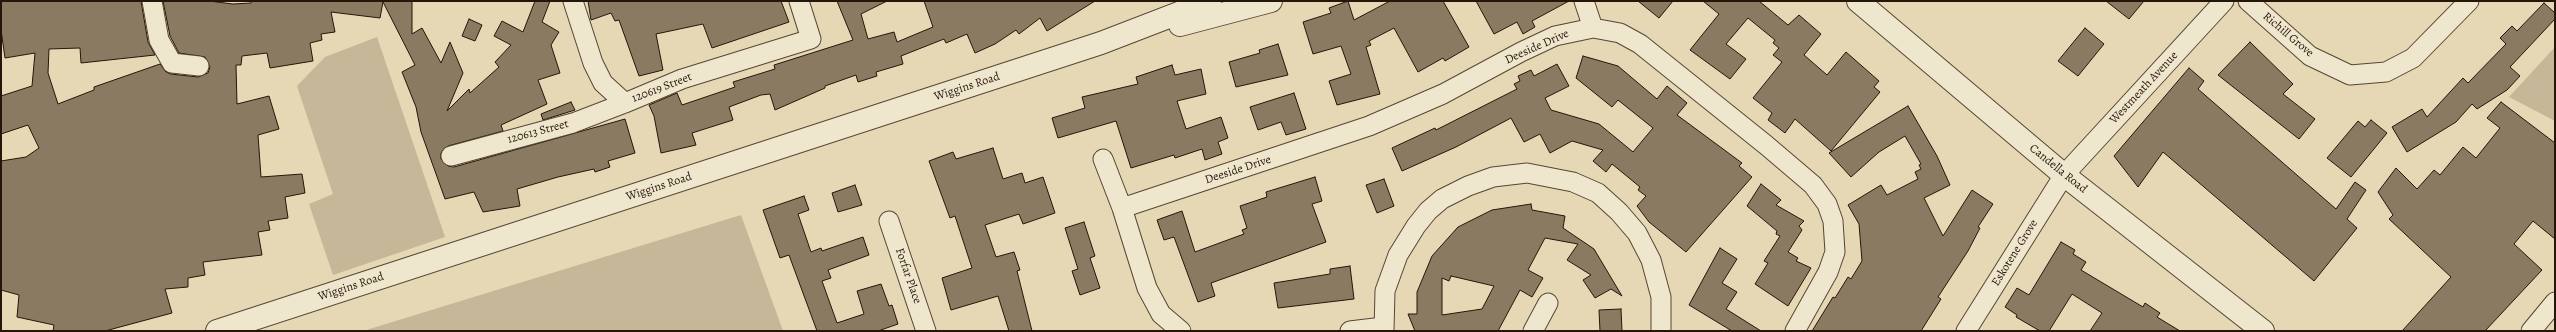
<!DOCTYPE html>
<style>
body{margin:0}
#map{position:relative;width:2556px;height:332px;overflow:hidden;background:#e6d8b4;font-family:Alegreya,serif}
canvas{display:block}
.frame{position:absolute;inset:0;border:2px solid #261509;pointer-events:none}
</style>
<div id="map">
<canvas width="2556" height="332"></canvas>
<div class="frame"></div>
</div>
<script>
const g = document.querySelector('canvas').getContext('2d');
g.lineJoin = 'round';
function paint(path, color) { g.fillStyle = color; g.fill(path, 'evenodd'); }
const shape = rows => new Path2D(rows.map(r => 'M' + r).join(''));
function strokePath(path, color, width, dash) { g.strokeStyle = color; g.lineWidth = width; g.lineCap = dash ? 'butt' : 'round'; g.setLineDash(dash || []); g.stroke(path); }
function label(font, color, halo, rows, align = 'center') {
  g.font = font + ' Alegreya,serif'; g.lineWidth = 3.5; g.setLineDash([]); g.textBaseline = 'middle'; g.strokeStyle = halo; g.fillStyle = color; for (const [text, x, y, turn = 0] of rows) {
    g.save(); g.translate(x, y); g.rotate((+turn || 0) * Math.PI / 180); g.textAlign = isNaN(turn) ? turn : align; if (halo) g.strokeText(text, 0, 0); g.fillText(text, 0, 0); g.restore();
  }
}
paint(shape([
 [377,37,445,237,333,275,309,204,333,194,297,86,325,57],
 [2555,47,2555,121,2509,97],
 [741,215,783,331,363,331]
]), '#c5b797');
const building = shape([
 [1,1,141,1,148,42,155,55,81,63,80,48,49,49,48,73,58,104,94,90,94,87,160,64,166,72,171,74,198,77,208,73,210,67,205,57,179,53,170,36,163,1,209,1,233,4,251,3,252,1,412,1,412,34,422,28,441,63,450,42,463,73,447,111,469,89,470,93,499,67,495,62,511,45,494,36,502,21,523,32,535,1,550,1,542,22,559,32,551,45,560,73,538,80,547,104,501,125,503,131,448,146,441,153,441,159,448,166,454,167,625,119,635,153,608,161,610,167,595,172,594,169,558,177,517,189,520,206,483,212,474,192,445,199,421,132,416,107,402,72,415,65,383,2,380,18,331,12,335,32,321,34,322,40,310,43,313,61,270,68,267,53,242,56,241,65,236,65,237,104,269,96,279,129,258,135,261,177,302,174,305,193,285,197,288,218,268,221,270,230,258,232,262,255,203,262,205,275,188,278,188,287,165,289,172,313,105,331,53,331,54,325,17,317,19,295,1,290,1,161,26,157,39,148,28,125,1,134,1,96,32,86,35,53,5,58,1,30,1,1],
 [588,1,781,1,789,22,712,48,703,24,656,34,663,70,639,76,619,20,615,21,611,13,591,20,588,1],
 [837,1,887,1,861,14,868,39,894,32,897,42,933,27,924,1,1095,1,1047,31,1040,18,1019,34,1016,30,995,44,975,53,967,34,946,43,944,39,901,56,903,64,876,72,877,76,858,82,856,75,825,86,825,88,775,110,770,94,761,95,729,107,733,120,692,133,696,145,661,153,654,116,649,105,677,93,682,105,735,87,733,82,775,69,774,65,853,40,837,1],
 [1348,1,1354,20,1390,1,1443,1,1469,47,1445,61,1443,58,1418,72,1394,28,1369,41,1371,45,1366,47,1380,94,1337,105,1329,81,1351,74,1341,46,1313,54,1303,22,1331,13,1329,8,1348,1],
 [1476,1,1569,1,1532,21,1535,27,1523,34,1517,22,1494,34,1476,1],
 [1638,1,1673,1,1659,18,1638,1],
 [1703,1,1759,1,1788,25,1799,15,1821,34,1804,55,1827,75,1846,52,1879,81,1874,87,1880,92,1831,151,1795,119,1785,133,1768,120,1772,113,1753,98,1782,62,1773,55,1779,48,1773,43,1775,40,1748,18,1726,44,1746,59,1730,79,1690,50,1719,14,1703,1],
 [2106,1,2144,1,2129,19,2106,1],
 [2544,3,2555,13,2555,19,2510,67,2520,76,2507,90,2477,109,2472,104,2456,122,2407,152,2392,127,2422,109,2427,117,2463,78,2468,83,2506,44,2500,38,2512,26,2517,31,2544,3],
 [469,19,482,25,475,41,462,36,469,19],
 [2085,28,2104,44,2078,76,2058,61,2085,28],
 [2250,42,2293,84,2283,94,2315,119,2299,139,2218,75,2250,42],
 [1278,44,1288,75,1236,87,1229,62,1260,53,1259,50,1278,44],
 [1583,56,1618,66,1657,99,1667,86,1687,103,1677,115,1742,163,1739,166,1752,177,1686,252,1649,222,1637,206,1646,196,1638,190,1640,187,1612,164,1606,172,1593,161,1603,150,1572,141,1550,153,1540,134,1524,142,1511,118,1456,147,1402,171,1392,148,1435,128,1436,130,1517,89,1514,84,1520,81,1518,76,1531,70,1534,76,1557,64,1569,86,1545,98,1551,110,1599,124,1633,152,1653,128,1618,100,1612,107,1576,78,1583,56],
 [1172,65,1175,75,1201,69,1206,94,1177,101,1186,129,1221,117,1228,138,1218,142,1222,154,1205,160,1202,149,1175,158,1174,155,1131,168,1116,121,1058,138,1052,118,1085,108,1082,97,1138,84,1136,77,1172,65],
 [2189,68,2204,81,2198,89,2336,209,2355,182,2366,190,2347,219,2357,228,2314,281,2163,152,2138,187,2114,156,2189,68],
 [1294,93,1306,129,1286,135,1281,122,1258,130,1250,107,1294,93],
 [571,102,575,110,543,120,541,114,571,102],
 [2501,102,2555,143,2555,239,2533,221,2514,244,2542,270,2485,331,2402,331,2451,277,2389,219,2393,215,2378,192,2396,168,2417,189,2434,170,2440,175,2463,147,2476,158,2500,128,2487,118,2501,102],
 [1908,106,1937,156,1950,185,1924,198,1943,236,1972,190,1993,204,1978,227,1980,228,1968,251,1938,297,1941,299,1921,331,1812,331,1833,297,1835,298,1848,277,1851,279,1862,261,1859,224,1848,205,1881,185,1887,195,1918,179,1915,172,1921,169,1919,165,1921,164,1905,136,1879,152,1851,177,1829,153,1908,106],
 [2371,120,2387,133,2351,177,2327,158,2358,121,2365,127,2371,120],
 [993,148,1003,179,1022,173,1025,183,1043,177,1055,213,1023,224,1019,214,985,225,996,257,1014,252,1020,270,1017,271,1032,331,1009,331,998,296,951,310,942,278,972,268,955,216,950,218,929,161,953,152,956,159,993,148],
 [1315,177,1322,201,1312,204,1326,242,1211,283,1215,296,1198,302,1174,237,1164,240,1157,220,1182,211,1195,252,1244,234,1242,230,1247,228,1240,206,1267,197,1266,192,1315,177],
 [1384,179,1394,206,1377,213,1366,185,1384,179],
 [1761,184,1781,200,1776,205,1804,221,1799,226,1802,230,1788,252,1798,258,1796,261,1811,268,1788,306,1755,284,1768,263,1764,261,1780,236,1776,234,1777,231,1747,206,1761,184],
 [855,185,862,205,838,212,832,193,855,185],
 [804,196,809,210,798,214,811,252,821,248,822,251,863,237,869,255,828,270,831,278,822,281,837,323,864,314,857,291,881,284,889,306,892,305,898,324,878,331,817,331,789,255,780,258,763,210,804,196],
 [1531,204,1532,210,1565,216,1563,228,1594,249,1622,296,1611,289,1595,298,1583,280,1591,275,1567,260,1578,244,1545,238,1528,270,1543,278,1532,297,1520,290,1498,331,1415,331,1408,314,1417,314,1417,292,1432,256,1458,227,1492,210,1531,204],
 [1451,276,1494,286,1482,309,1442,315,1442,278,1449,281,1451,276],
 [1084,222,1095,256,1090,258,1100,288,1080,295,1072,271,1078,269,1065,228,1084,222],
 [2061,242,2075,250,2073,254,2086,262,2081,270,2143,307,2145,303,2160,313,2157,317,2180,331,2090,331,2102,313,2072,294,2049,331,2040,331,2016,317,2017,315,2005,307,2017,288,2029,295,2061,242],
 [1720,248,1737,259,1722,283,1737,292,1726,309,1761,331,1732,331,1689,305,1720,248],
 [1350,266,1354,299,1278,308,1274,283,1330,274,1330,269,1350,266],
 [1621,309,1622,331,1600,331,1599,310,1621,309]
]);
paint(building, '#8a7a62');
strokePath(building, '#261509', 1);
const minor = shape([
 [152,1,159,40,172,63,199,66],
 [573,1,593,63,603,83,625,103,682,79,811,39,799,1],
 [1584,1,1593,28],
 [2248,1,2310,56,2350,75,2386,72,2413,58,2469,1],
 [451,156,573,123,625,103],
 [1103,159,1122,208],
 [889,221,926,331],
 [1181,331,1161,314,1147,288,1122,208,1369,126,1443,94,1521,52,1555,36,1593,28,1620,33,1640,44,1766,145,1813,185,1827,204,1833,221,1835,252,1828,272,1795,331],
 [1350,331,1383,327],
 [1384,331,1385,291,1398,255,1416,226,1428,211,1442,199,1468,186,1493,177,1527,173,1573,182,1598,193,1619,212,1637,233,1651,260,1661,297,1661,331],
 [1533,331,1548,303],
 [1966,331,2064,175,2224,1],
 [2531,331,2555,302]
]);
const tertiary = shape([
 [1858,1,2064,175,2263,331],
 [1180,25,1271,1],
 [217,331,1101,43,1210,1]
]);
strokePath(minor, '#564634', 21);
strokePath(tertiary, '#564634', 24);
strokePath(minor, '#efe6ce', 19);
strokePath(tertiary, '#efe6ce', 22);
label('12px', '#261509', '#efe6ce', [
 ["Richill Grove",2288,35,40],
 ["Deeside Drive",1537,47,-24],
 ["Wiggins Road",967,87,-18],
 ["120619 Street",662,88,-21],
 ["Westmeath Avenue",2144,88,-47],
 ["120613 Street",538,132,-15],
 ["Candella Road",2058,169,39],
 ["Deeside Drive",1238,170,-18],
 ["Wiggins Road",659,187,-18],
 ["Eskotene Grove",2015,253,-58],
 ["Forfar Place",908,276,71],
 ["Wiggins Road",351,287,-18]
]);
</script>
